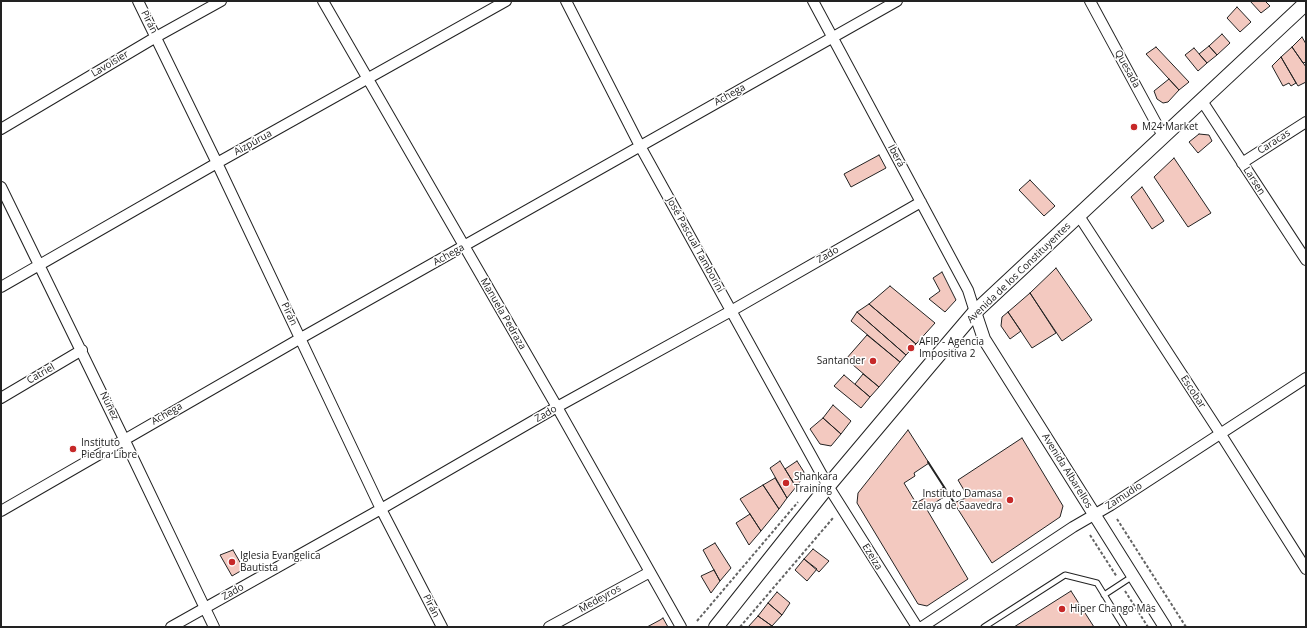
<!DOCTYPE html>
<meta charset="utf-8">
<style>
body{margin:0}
#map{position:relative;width:1307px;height:628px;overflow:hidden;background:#fff;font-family:"Open Sans",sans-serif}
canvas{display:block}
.frame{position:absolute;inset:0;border:2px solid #222;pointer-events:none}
</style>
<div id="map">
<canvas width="1307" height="628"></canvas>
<div class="frame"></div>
</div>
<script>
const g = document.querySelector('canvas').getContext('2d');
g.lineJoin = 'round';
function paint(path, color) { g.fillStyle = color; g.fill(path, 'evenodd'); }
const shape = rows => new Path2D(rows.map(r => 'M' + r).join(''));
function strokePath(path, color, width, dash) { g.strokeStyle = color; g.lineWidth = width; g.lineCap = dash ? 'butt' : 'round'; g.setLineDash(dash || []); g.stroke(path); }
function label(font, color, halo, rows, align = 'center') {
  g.font = font + ' "Open Sans",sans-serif'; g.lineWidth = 3; g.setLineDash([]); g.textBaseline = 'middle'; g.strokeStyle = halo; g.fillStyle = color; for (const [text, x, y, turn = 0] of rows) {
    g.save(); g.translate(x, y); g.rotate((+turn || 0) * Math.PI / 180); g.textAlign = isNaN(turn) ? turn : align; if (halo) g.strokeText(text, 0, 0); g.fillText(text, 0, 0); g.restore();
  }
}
const building = shape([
 [1250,1,1265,1,1270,6,1261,13,1250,1],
 [1237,7,1251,22,1240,32,1227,18,1237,7],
 [1222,34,1230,43,1217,55,1209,46,1222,34],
 [1302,37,1306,44,1306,62,1303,63,1292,47,1302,37],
 [1209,46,1217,55,1207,63,1199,54,1209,46],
 [1156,47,1189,82,1179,90,1146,54,1156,47],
 [1292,47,1306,67,1306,82,1298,86,1281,57,1292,47],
 [1194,48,1207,63,1198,71,1185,55,1194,48],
 [1281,57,1296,83,1291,86,1289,83,1283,86,1272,66,1281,57],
 [1169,79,1179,90,1168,102,1163,103,1157,99,1154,91,1169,79],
 [1199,134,1209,135,1212,141,1198,153,1189,142,1199,134],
 [879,155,886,168,851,187,844,174,879,155],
 [1174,158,1211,213,1188,227,1154,177,1174,158],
 [1030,180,1055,206,1044,216,1019,190,1030,180],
 [1142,187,1164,221,1152,229,1131,197,1142,187],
 [1056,268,1092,320,1062,341,1030,293,1056,268],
 [942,272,956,300,945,312,929,299,940,291,933,278,942,272],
 [890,286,935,323,916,344,869,304,890,286],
 [1030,293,1056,333,1032,348,1008,312,1030,293],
 [869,304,916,344,906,355,857,312,869,304],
 [857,312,906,355,900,362,851,321,857,312],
 [1008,312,1021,331,1010,339,1001,326,1002,317,1008,312],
 [867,335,900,362,879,387,846,359,867,335],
 [863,374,879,387,870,397,855,384,863,374],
 [844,375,870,397,861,408,834,386,844,375],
 [833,405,851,421,841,434,823,418,833,405],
 [823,418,841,434,831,446,820,444,810,429,823,418],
 [908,430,929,463,914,473,915,476,904,483,916,503,944,487,949,494,926,508,968,579,927,606,918,604,857,503,858,493,908,430],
 [1022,438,1063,506,1060,517,992,563,954,503,968,497,958,480,1022,438],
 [780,461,796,487,787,498,770,468,780,461],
 [797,461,804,472,802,479,796,487,785,469,797,461],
 [775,478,787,498,779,509,763,485,775,478],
 [763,485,779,509,761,531,740,499,763,485],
 [750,514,761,531,749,545,736,523,750,514],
 [715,543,731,568,720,581,703,550,715,543],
 [813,549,829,561,819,572,804,559,813,549],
 [233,550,244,569,232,576,220,555,233,550],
 [804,559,817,569,807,581,795,570,804,559],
 [714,570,720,581,711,593,701,576,714,570],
 [1071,591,1094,627,1014,627,1071,591],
 [777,592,790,603,782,615,768,603,777,592],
 [768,603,782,615,772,626,758,616,768,603],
 [758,616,772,626,772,627,748,627,758,616],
 [663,618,668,627,647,627,660,620,663,618]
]);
paint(building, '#f3c9c0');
strokePath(building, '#222', 1);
const service = shape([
 [1104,595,1133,576],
 [984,627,1065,575,1097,583,1124,627]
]);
const minor = shape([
 [138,1,217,163,381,509,442,627],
 [323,1,557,407,681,627],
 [566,1,640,146,828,486,917,627],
 [813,1,968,290,975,312],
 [1090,1,1163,136],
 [1202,101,1306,260],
 [1,129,156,37,221,1],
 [1242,163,1306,122],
 [1,187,124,439,214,627],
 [1079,216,1220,433,1306,569],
 [1,287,217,163,506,1],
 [1,398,82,350],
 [1,511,301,338,897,1],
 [171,627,381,509,557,407,731,311,921,202],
 [549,627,650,572],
 [922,627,1073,527,1111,505,1306,378]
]);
const tertiary = shape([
 [975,312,984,339,1165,627]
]);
const secondary = shape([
 [716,627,828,486,929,366,975,312,1306,3]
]);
strokePath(service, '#222', 7);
strokePath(minor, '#222', 12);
strokePath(tertiary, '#222', 14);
strokePath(secondary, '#222', 16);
strokePath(shape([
 [1117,519,1186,627],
 [1090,535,1117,577],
 [1125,591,1148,627],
 [697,621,798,502],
 [740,627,833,518]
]), '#646464', 2, [3, 2]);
strokePath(service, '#fff', 5);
strokePath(minor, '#fff', 10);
strokePath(tertiary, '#fff', 12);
strokePath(secondary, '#fff', 14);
strokePath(shape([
 [928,462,955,504]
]), '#222', 2);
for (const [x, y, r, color] of [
 [1134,127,4,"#c62828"],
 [911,348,4,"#c62828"],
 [873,361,4,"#c62828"],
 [73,449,4,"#c62828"],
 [786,483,4,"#c62828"],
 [1010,500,4,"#c62828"],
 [232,562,4,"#c62828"],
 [1062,609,4,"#c62828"]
]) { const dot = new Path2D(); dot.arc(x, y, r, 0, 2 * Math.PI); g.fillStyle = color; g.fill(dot); strokePath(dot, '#fff', 1.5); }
label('10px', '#222', '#fff', [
 ["Pirán",149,22,63],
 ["Lavoisier",110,64,-31],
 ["Quesada",1127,69,61],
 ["Achega",730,95,-29],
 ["Caracas",1274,142,-33],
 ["Aizpúrua",253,143,-29],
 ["Iberá",896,156,62],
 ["Larsen",1254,181,57],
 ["José Pascual Tamborini",695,245,61],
 ["Achega",449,255,-29],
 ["Zado",828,255,-30],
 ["Avenida de los Constituyentes",1019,273,-44],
 ["Pirán",289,314,65],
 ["Manuela Pedraza",503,314,60],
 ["Catriel",41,374,-30],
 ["Escobar",1193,392,57],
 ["Núñez",109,406,64],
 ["Achega",167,414,-30],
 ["Zado",546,414,-30],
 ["Avenida Albarellos",1067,471,58],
 ["Zamudio",1124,496,-33],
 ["Ezeiza",872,557,58],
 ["Zado",233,592,-29],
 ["Medeyros",600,599,-29],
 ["Pirán",431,606,63]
]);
label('10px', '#222', '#fff', [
 ["M24 Market",1142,127],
 ["AFIP - Agencia",919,342],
 ["Impositiva 2",919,354],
 ["Santander",865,361,"right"],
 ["Instituto",81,443],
 ["Piedra Libre",81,455],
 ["Shankara",794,477],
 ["Training",794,489],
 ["Instituto Damasa",1002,494,"right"],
 ["Zelaya de Saavedra",1002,506,"right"],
 ["Iglesia Evangelica",240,556],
 ["Bautista",240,568],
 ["Hiper Chango Mâs",1070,609]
], 'left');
</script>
